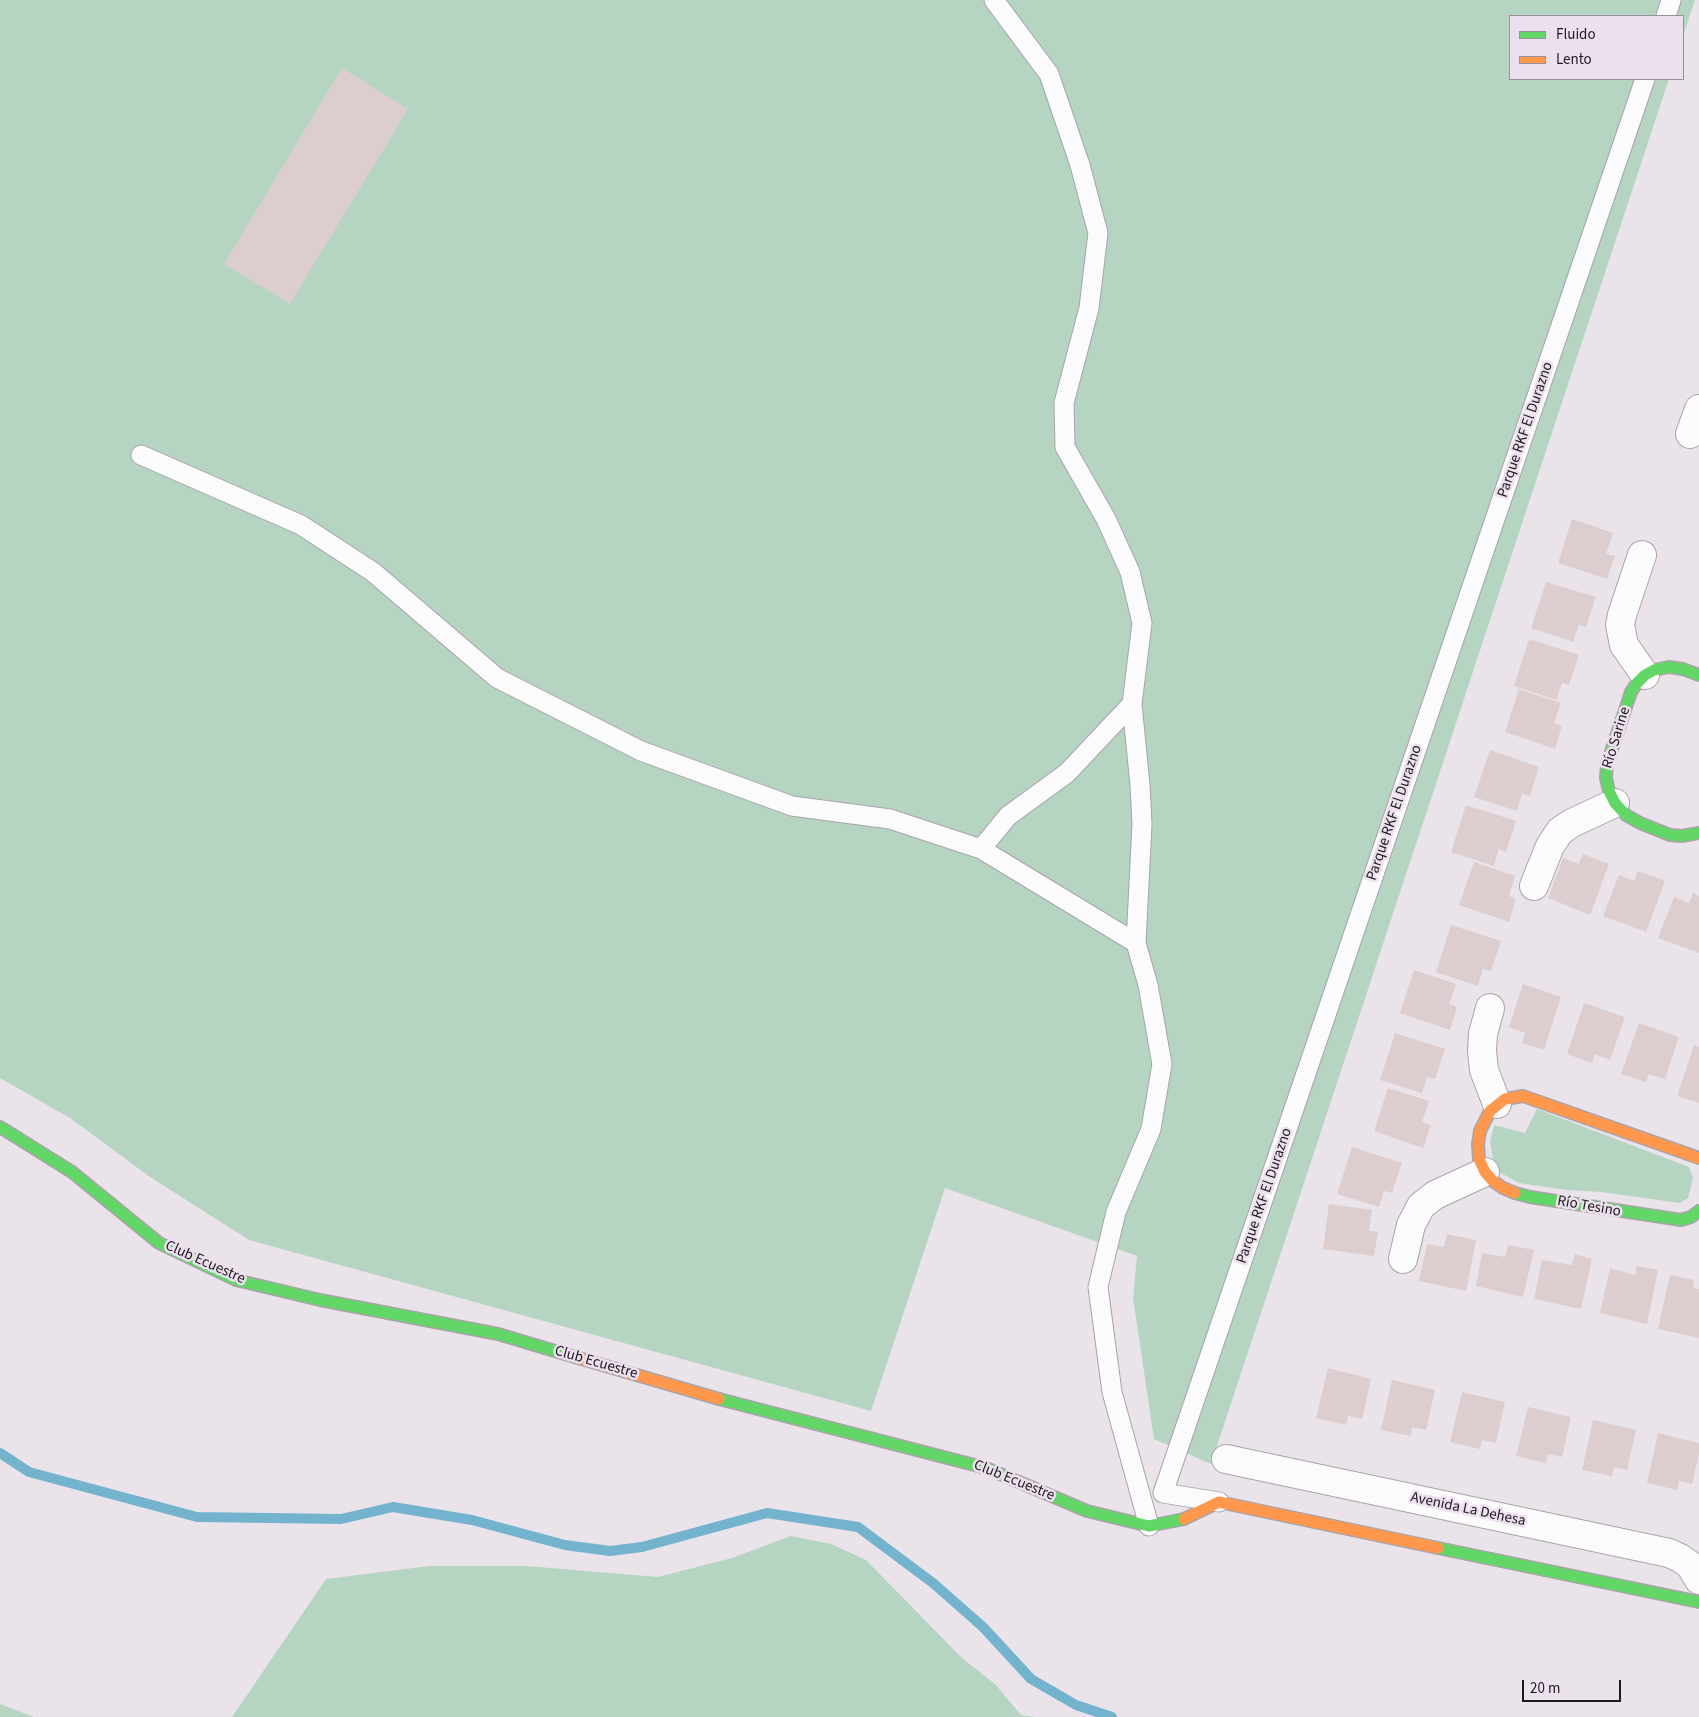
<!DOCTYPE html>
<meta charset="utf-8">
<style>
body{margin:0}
#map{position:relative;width:1699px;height:1717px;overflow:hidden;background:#eae4ea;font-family:"Source Sans 3",sans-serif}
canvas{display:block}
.legend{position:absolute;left:1509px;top:15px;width:175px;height:65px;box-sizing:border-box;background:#ede0ee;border:1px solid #9a909b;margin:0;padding:6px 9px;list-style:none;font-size:15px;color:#1e191e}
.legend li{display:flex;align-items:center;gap:10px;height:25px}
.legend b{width:25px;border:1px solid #9a909b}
.scale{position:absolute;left:1522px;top:1680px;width:99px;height:22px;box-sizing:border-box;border:2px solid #1e191e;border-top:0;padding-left:6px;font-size:15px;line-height:18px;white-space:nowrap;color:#1e191e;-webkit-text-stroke:4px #ede0ee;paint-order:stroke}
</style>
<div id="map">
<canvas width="1699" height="1717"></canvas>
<ul class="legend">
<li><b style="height:6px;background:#63d668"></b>Fluido</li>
<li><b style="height:6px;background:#ff974d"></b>Lento</li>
</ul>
<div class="scale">20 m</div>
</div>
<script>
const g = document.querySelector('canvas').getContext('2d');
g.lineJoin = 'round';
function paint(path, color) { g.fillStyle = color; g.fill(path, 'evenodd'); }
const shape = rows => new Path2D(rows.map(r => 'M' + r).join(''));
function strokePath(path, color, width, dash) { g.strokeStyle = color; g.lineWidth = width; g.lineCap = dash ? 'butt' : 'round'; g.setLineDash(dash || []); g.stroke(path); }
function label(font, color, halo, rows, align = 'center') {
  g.font = font + ' "Source Sans 3",sans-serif'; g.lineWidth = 5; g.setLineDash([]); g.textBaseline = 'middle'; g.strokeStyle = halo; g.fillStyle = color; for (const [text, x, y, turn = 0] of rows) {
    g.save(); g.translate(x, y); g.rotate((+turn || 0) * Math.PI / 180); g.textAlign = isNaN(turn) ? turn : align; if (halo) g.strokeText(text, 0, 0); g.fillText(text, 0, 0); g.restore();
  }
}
paint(shape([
 [0,0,1695,0,1683,36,1683,16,1510,16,1510,79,1669,79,1211,1464,1154,1439,1133,1298,1137,1256,945,1188,871,1411,249,1240,150,1177,70,1118,0,1078],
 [1537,1109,1689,1167,1693,1178,1688,1198,1680,1203,1601,1192,1567,1190,1519,1183,1499,1172,1493,1159,1490,1141,1494,1125,1525,1133],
 [791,1536,831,1544,866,1560,962,1658,996,1685,1021,1715,1035,1717,232,1717,326,1579,429,1566,527,1566,658,1577,732,1558],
 [0,1704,34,1717,0,1717]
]), '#b5d5c2');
strokePath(shape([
 [0,1453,29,1472,197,1517,341,1519,393,1507,472,1520,565,1545,610,1551,642,1547,767,1513,858,1527,933,1583,983,1627,1031,1679,1076,1705,1112,1717]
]), '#73b3cd', 10);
paint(shape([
 [342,68,408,109,290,304,224,264],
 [1572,519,1613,533,1606,554,1615,556,1607,579,1558,563],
 [1546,582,1596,597,1586,627,1579,625,1573,642,1531,628],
 [1529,639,1579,655,1569,685,1562,683,1556,700,1514,686],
 [1519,689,1561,703,1554,723,1562,726,1555,749,1505,732],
 [1490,750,1539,767,1530,796,1522,794,1517,811,1474,797],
 [1466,805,1516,821,1506,852,1499,849,1494,866,1451,852],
 [1583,854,1609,864,1590,915,1548,898,1563,858,1579,864],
 [1474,862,1515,876,1509,896,1516,899,1509,922,1459,905],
 [1638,871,1665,881,1646,932,1603,916,1619,875,1634,881],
 [1693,893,1699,896,1699,953,1658,938,1674,897,1689,903],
 [1451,925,1501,941,1491,971,1483,969,1478,986,1436,972],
 [1414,970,1456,984,1449,1004,1457,1007,1450,1030,1400,1013],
 [1523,984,1561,997,1544,1050,1522,1043,1525,1033,1509,1027],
 [1584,1003,1625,1017,1610,1060,1595,1054,1592,1063,1567,1054],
 [1639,1023,1679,1037,1665,1079,1649,1074,1646,1082,1621,1074],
 [1395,1033,1445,1049,1435,1079,1427,1077,1422,1093,1380,1080],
 [1694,1045,1699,1047,1699,1103,1677,1096],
 [1388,1088,1429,1101,1422,1122,1431,1125,1423,1148,1374,1131],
 [1352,1147,1402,1163,1392,1193,1384,1191,1379,1207,1337,1194],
 [1329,1204,1372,1210,1369,1231,1378,1232,1374,1256,1323,1249],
 [1447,1234,1476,1240,1466,1291,1419,1281,1427,1244,1444,1247],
 [1508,1245,1534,1250,1523,1297,1476,1286,1482,1253,1505,1257],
 [1575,1254,1592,1259,1581,1309,1534,1299,1542,1260,1572,1265],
 [1637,1266,1658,1270,1647,1324,1600,1313,1610,1268,1635,1275],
 [1670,1275,1694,1280,1693,1288,1699,1289,1699,1338,1658,1329],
 [1328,1368,1371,1379,1362,1419,1348,1416,1346,1425,1316,1418],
 [1392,1380,1435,1390,1426,1430,1412,1427,1411,1436,1381,1430],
 [1462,1392,1505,1402,1496,1443,1482,1440,1480,1449,1450,1442],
 [1528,1407,1571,1417,1562,1457,1548,1454,1546,1463,1516,1456],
 [1593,1420,1636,1430,1627,1470,1614,1467,1612,1476,1582,1470],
 [1658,1433,1699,1443,1699,1454,1692,1484,1679,1481,1677,1490,1647,1483]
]), '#dccdcf');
const lane = shape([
 [994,0,1049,74,1080,165,1098,233,1089,308,1064,403,1065,447,1106,519,1130,572,1142,623,1132,704,1140,785,1142,824,1136,943,1148,985,1162,1064,1151,1129,1116,1212,1098,1287,1112,1392,1149,1526],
 [1666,16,1671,0],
 [141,455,301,525,373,572,497,678,641,751,792,806,890,819,981,849,1136,943],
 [981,849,1008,816,1067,773,1132,704],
 [1219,1502,1163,1493,1645,79]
]);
const street = shape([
 [1690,434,1699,409],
 [1642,555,1622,615,1620,625,1624,645,1645,675],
 [1534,886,1550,846,1560,831,1572,823,1615,803],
 [1490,1008,1483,1034,1482,1051,1484,1070,1497,1104],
 [1403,1259,1411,1225,1421,1206,1435,1195,1485,1172],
 [1226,1459,1669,1553,1680,1558,1690,1565,1699,1580]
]);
const fast = shape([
 [1699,675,1683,669,1669,667,1654,670,1645,675,1637,683,1631,692,1607,764,1606,778,1609,791,1615,803,1626,815,1640,823,1670,835,1682,836,1699,833],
 [0,1127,72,1172,159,1243,236,1280,320,1300,498,1334,575,1357],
 [1515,1193,1530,1197,1681,1220,1691,1217,1699,1211],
 [719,1399,986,1468,1087,1511,1149,1526,1184,1519],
 [1438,1548,1699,1602]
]);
const slow = shape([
 [1515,1193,1503,1188,1493,1181,1485,1172,1479,1159,1478,1144,1480,1131,1490,1111,1505,1099,1523,1096,1699,1158],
 [575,1357,719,1399],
 [1184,1519,1219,1502,1438,1548]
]);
strokePath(lane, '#a9a4a9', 21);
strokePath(street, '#a9a4a9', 30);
strokePath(fast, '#a9a4a9', 14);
strokePath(slow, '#a9a4a9', 14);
strokePath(lane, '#fcfbfc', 19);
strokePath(street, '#fcfbfc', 28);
strokePath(fast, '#63d668', 11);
strokePath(slow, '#ff974d', 11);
label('15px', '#1e191e', '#ede0ee', [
 ["Parque RKF El Durazno",1526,430,-71],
 ["Río Sarine",1617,738,-73],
 ["Parque RKF El Durazno",1395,813,-71],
 ["Parque RKF El Durazno",1265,1196,-71],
 ["Río Tesino",1589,1207,10],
 ["Club Ecuestre",205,1263,24],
 ["Club Ecuestre",596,1363,16],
 ["Club Ecuestre",1014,1481,22],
 ["Avenida La Dehesa",1468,1510,12]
]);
</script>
